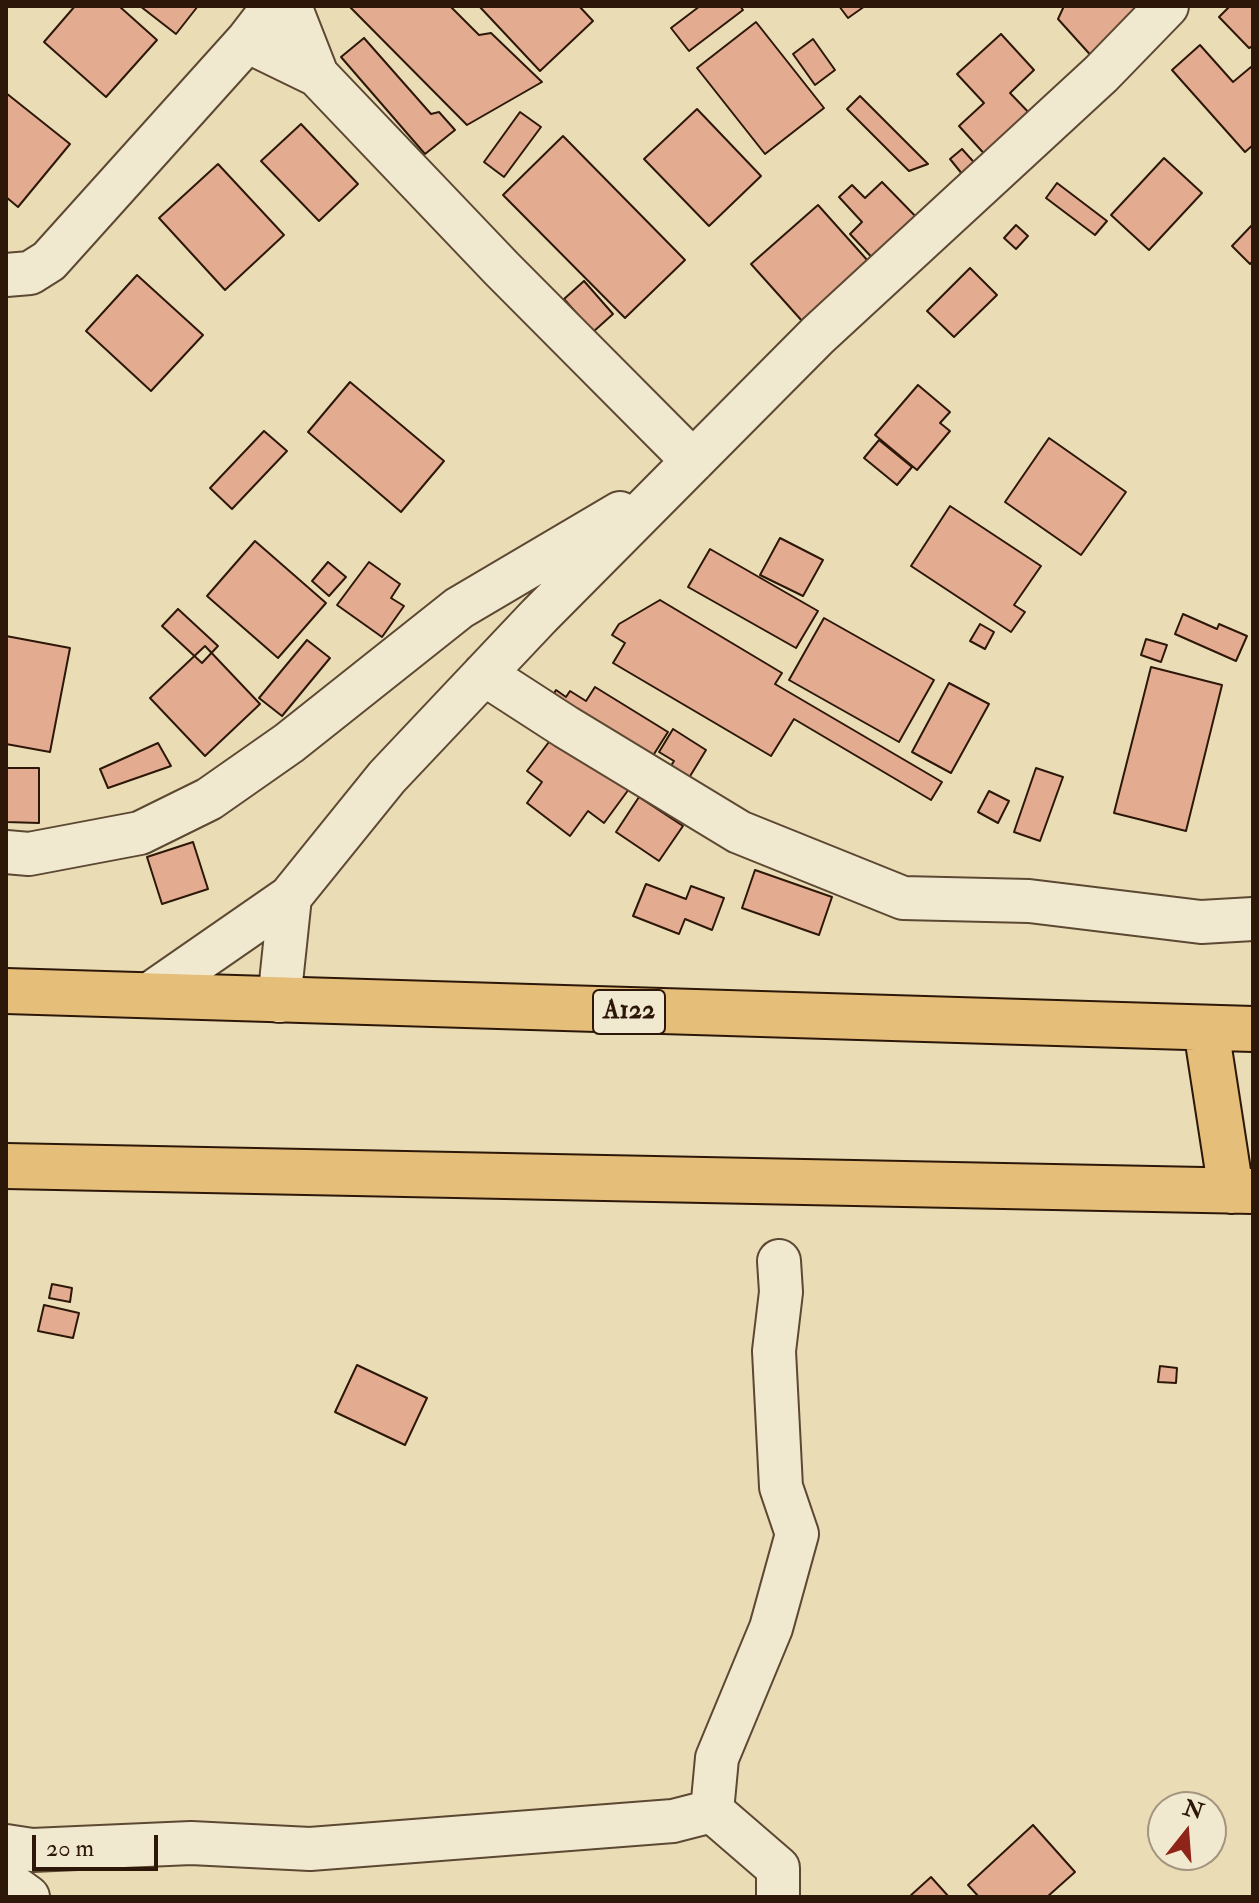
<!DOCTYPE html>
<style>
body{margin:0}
#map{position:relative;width:1259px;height:1903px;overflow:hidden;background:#eaddb5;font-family:"IM FELL Double Pica",serif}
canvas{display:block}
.frame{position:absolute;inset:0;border:8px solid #2d1708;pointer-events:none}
.north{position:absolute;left:1147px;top:1791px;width:80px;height:80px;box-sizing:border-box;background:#f1e9cf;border:2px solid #a3957f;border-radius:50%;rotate:17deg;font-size:22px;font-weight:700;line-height:32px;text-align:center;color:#2d1708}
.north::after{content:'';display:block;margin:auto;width:28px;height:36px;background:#8f2418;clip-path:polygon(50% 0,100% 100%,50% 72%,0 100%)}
.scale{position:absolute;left:32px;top:1835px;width:126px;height:36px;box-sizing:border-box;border:4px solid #2d1708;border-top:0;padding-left:10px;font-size:24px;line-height:28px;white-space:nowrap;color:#2d1708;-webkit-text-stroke:6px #f1e9cf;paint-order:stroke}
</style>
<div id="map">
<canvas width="1259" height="1903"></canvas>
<div class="frame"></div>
<div class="north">N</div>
<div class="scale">20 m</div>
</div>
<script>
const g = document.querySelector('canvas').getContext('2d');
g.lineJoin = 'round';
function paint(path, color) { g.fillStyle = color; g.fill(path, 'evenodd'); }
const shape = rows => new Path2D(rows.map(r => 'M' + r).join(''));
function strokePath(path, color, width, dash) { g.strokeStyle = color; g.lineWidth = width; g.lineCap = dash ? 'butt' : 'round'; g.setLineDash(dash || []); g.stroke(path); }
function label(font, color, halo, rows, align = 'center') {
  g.font = font + ' "IM FELL Double Pica",serif'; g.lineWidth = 6; g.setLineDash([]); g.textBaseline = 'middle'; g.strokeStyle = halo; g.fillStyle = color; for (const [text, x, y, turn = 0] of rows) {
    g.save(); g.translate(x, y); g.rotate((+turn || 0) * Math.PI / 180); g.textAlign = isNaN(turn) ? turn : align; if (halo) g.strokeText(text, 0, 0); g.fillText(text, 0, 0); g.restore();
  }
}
const building = shape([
 [75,6,119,6,157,40,106,97,44,42,75,6],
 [140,6,198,6,176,34,140,6],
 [349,6,450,6,479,35,491,33,542,82,467,125,349,6],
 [479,6,579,6,593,21,540,71,479,6],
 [700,6,740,6,743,10,689,51,671,28,700,6],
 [839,6,865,6,848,18,839,6],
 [1064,6,1153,6,1095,60,1058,19,1064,6],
 [1230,6,1253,6,1253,46,1249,48,1219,17,1230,6],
 [756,22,824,108,765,154,697,68,756,22],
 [1001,34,1034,70,1010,93,1034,118,989,159,959,126,984,103,957,74,1001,34],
 [364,38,431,114,439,112,455,130,425,154,341,57,364,38],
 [813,39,835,70,815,85,793,54,813,39],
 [1200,45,1233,82,1251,67,1253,69,1253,145,1245,152,1172,70,1200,45],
 [6,93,70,144,18,207,6,197,6,93],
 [860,96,928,164,909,171,847,109,860,96],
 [697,109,761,176,709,226,644,159,697,109],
 [520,112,541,127,504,177,484,162,520,112],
 [301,124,358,184,319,221,261,161,301,124],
 [563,136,685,260,625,318,503,195,563,136],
 [962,149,981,170,967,180,950,159,962,149],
 [1164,158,1202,193,1149,250,1111,215,1164,158],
 [218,164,284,235,225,290,159,218,218,164],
 [882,182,922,223,878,264,850,234,862,222,839,197,852,185,865,198,882,182],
 [1057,183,1107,221,1095,235,1046,198,1057,183],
 [818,205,868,261,811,331,751,264,818,205],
 [1253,224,1253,261,1250,264,1232,246,1253,224],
 [1016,225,1028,236,1016,249,1004,238,1016,225],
 [970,268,997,295,954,337,927,311,970,268],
 [137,275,203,335,151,391,86,331,137,275],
 [584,281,613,314,593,332,564,299,584,281],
 [350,382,444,461,401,512,308,432,350,382],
 [918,385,950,412,940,423,950,431,917,470,875,435,918,385],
 [264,431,287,451,232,509,210,488,264,431],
 [1049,438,1126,492,1081,555,1005,502,1049,438],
 [879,440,912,467,897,485,864,458,879,440],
 [950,506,1041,566,1014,605,1025,612,1011,632,911,566,950,506],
 [780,538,823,560,803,596,760,575,780,538],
 [255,541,326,603,278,658,207,596,255,541],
 [710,549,818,611,796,648,688,587,710,549],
 [328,562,346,577,329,596,312,581,328,562],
 [369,562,400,584,391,598,404,606,382,637,337,605,369,562],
 [660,600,782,673,775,684,942,782,931,800,794,719,771,756,613,663,625,643,612,635,619,624,660,600],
 [178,609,218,646,202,663,162,626,178,609],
 [1183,614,1217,629,1219,624,1247,636,1236,661,1175,634,1183,614],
 [824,618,934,680,899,742,789,680,824,618],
 [980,624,994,632,985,649,970,641,980,624],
 [6,636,70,648,50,752,6,744,6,636],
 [1146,639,1167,645,1161,662,1141,655,1146,639],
 [307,640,330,658,282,716,259,698,307,640],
 [205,646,260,704,205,756,150,698,205,646],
 [1151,667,1222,685,1186,831,1114,813,1151,667],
 [949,683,989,704,951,773,912,752,949,683],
 [595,687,668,732,647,765,548,704,556,690,566,697,570,691,586,701,595,687],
 [673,729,706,750,681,791,662,780,674,761,659,752,673,729],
 [555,734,629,789,604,823,588,811,570,836,527,803,542,782,527,771,555,734],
 [158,743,171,766,108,788,100,769,158,743],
 [6,768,39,768,39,823,6,822,6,768],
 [1036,768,1063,777,1040,841,1014,832,1036,768],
 [989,791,1009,801,998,823,978,812,989,791],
 [639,797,683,826,659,861,616,832,639,797],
 [193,842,208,889,162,904,147,857,193,842],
 [755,870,832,897,819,935,742,908,755,870],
 [646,884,686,899,691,886,724,898,712,930,685,919,679,934,633,916,646,884],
 [52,1284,72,1288,70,1302,49,1298,52,1284],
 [44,1305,79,1313,73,1338,38,1331,44,1305],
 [357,1365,427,1398,405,1445,335,1412,357,1365],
 [1160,1366,1177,1368,1176,1383,1158,1382,1160,1366],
 [1033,1825,1075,1872,1047,1897,979,1897,968,1885,1033,1825],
 [931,1877,949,1897,909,1897,931,1877]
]);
paint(building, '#e3ac91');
strokePath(building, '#2d1708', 2);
const minor = shape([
 [290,6,317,75],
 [247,41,317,75,502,269,693,461],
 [6,275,30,273,49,261,247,41,274,6],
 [484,674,566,727,739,832,903,898,1029,901,1201,922,1253,919],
 [6,852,29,854,140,833,209,799,289,743,459,608,620,513],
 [150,994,290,897,387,777,539,616,818,335,1101,74,1167,6],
 [279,1001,290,897],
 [712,1811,717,1758,771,1628,797,1534,781,1487,774,1351,781,1292,779,1261],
 [6,1846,32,1850,191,1843,310,1849,673,1821,712,1811,778,1868,778,1897],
 [6,1881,28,1897]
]);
const highway = shape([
 [6,991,1253,1029],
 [1206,1029,1231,1191],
 [6,1166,1253,1191]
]);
strokePath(minor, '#5c4833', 46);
strokePath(highway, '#2d1708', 48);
strokePath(minor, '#f1e9cf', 42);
strokePath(highway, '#e5be7a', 44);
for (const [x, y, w] of [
 [629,1012,72]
]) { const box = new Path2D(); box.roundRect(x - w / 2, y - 22, w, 44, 6); g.fillStyle = '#f1e9cf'; g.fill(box); strokePath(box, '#2d1708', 2); }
label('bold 26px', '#2d1708', null, [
 ["A122",629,1012]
]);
</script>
